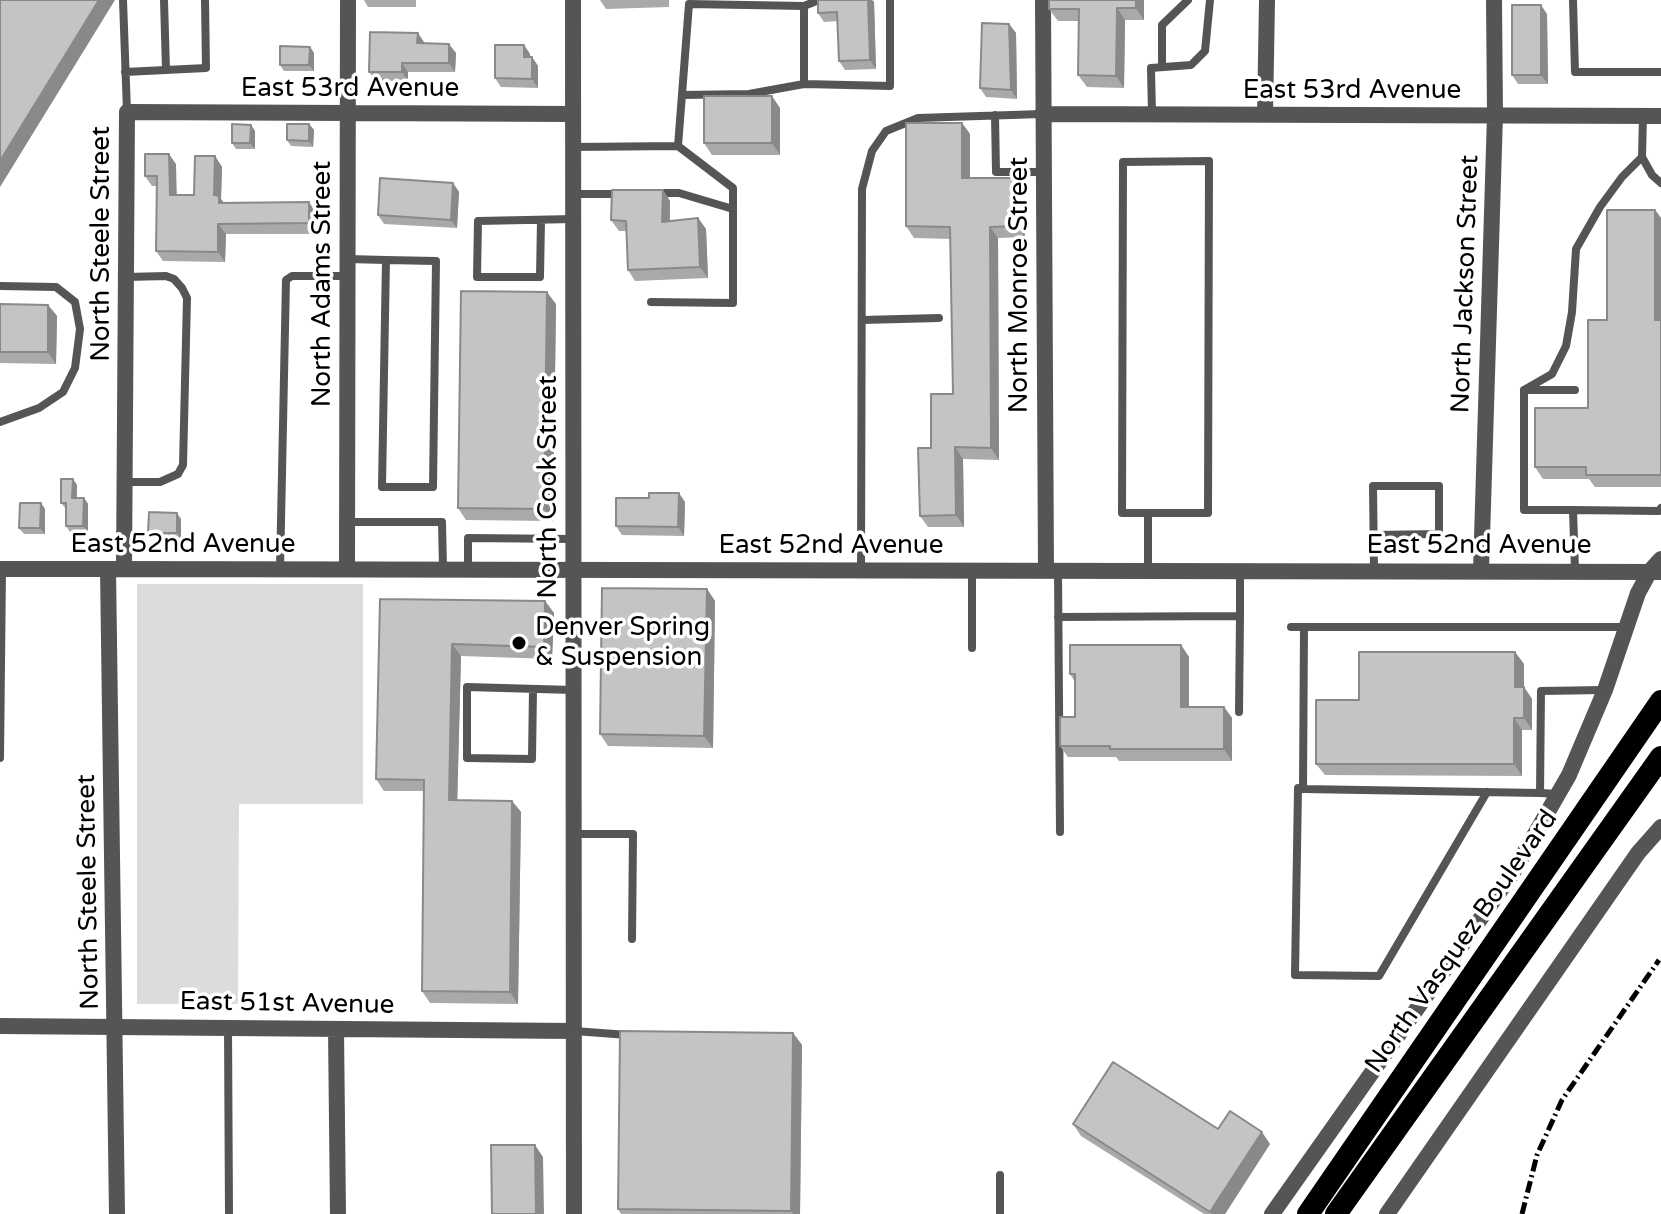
<!DOCTYPE html>
<style>
body{margin:0}
canvas{display:block;background:#fff}
</style>
<canvas width="1661" height="1214"></canvas>
<script>
const g = document.querySelector('canvas').getContext('2d');
g.lineJoin = 'round';
function paint(path, color) { g.fillStyle = color; g.fill(path, 'evenodd'); }
const shape = rows => new Path2D(rows.map(r => 'M' + r).join(''));
function strokePath(path, color, width, dash) { g.strokeStyle = color; g.lineWidth = width; g.lineCap = dash ? 'butt' : 'round'; g.setLineDash(dash || []); g.stroke(path); }
function label(font, color, halo, rows, align = 'center') {
  g.font = font + ' "Varela Round",sans-serif'; g.lineWidth = 7; g.setLineDash([]); g.textBaseline = 'middle'; g.strokeStyle = halo; g.fillStyle = color; for (const [text, x, y, turn = 0] of rows) {
    g.save(); g.translate(x, y); g.rotate((+turn || 0) * Math.PI / 180); g.textAlign = isNaN(turn) ? turn : align; if (halo) g.strokeText(text, 0, 0); g.fillText(text, 0, 0); g.restore();
  }
}
paint(shape([
 [137,584,363,584,363,804,239,804,238,1004,137,1004]
]), '#dcdcdc');
strokePath(shape([
 [123,0,127,112],
 [164,0,166,70],
 [1573,0,1575,72,1661,72],
 [804,6,804,84,890,86,890,0],
 [1162,67,1162,25,1188,0],
 [125,72,206,68,205,0],
 [682,95,749,94,804,84],
 [1152,114,1151,68,1191,65,1205,51,1210,0],
 [995,115,996,172,1043,172],
 [1643,116,1642,157,1652,175,1661,183],
 [678,146,689,4,804,6,819,0],
 [573,147,678,146,733,188,733,303,651,302],
 [656,193,679,193,733,209],
 [573,194,622,194],
 [541,220,540,277,477,277,478,221,573,219],
 [348,259,386,260,436,261,433,487,382,487,386,260],
 [0,286,56,287,75,302,80,329,75,368,63,392,39,408,0,422],
 [862,320,939,318],
 [1524,390,1552,374,1566,346,1572,312,1576,249,1600,207,1622,177,1642,157],
 [124,482,160,482,178,474,183,465,187,298,182,288,174,279,166,276,127,277],
 [1573,510,1524,510,1524,390,1575,390],
 [1148,513,1208,513,1209,161,1123,162,1122,513,1148,513,1148,570],
 [347,522,442,522,443,569],
 [1374,535,1439,534,1439,486,1373,486,1374,570],
 [280,569,286,280,292,276,347,276],
 [468,569,468,538,573,539],
 [861,569,862,189,872,151,886,131,918,118,1042,114],
 [1575,570,1573,510,1659,511,1661,508],
 [972,571,972,648],
 [1058,571,1060,832],
 [1240,616,1240,570],
 [1058,617,1240,616,1239,712],
 [1291,627,1626,627],
 [533,689,532,759,467,758,467,687,573,690],
 [0,758,2,569],
 [1303,789,1304,627],
 [1487,792,1379,976,1295,975,1298,788,1303,789,1540,793,1558,794],
 [1540,793,1541,691,1604,690],
 [574,834,633,834,632,939],
 [228,1028,229,1214],
 [574,1031,628,1035],
 [1000,1175,1000,1214]
]), '#555', 8);
strokePath(shape([
 [573,0,574,1214],
 [1043,0,1046,570],
 [1042,114,1661,116],
 [1265,114,1267,0],
 [0,569,108,569],
 [124,569,127,112,573,114],
 [347,569,348,0],
 [1481,570,1495,115,1494,0],
 [0,1026,573,1031],
 [336,1029,338,1214],
 [1272,1214,1512,874,1569,775,1605,690,1638,593,1650,571,1661,559],
 [1387,1214,1638,853,1661,827]
]), '#555', 16);
strokePath(shape([
 [117,1214,108,569,1661,572]
]), '#555', 16);
strokePath(shape([
 [1308,1214,1661,701],
 [1336,1214,1661,757]
]), '#000', 22);
strokePath(shape([
 [1522,1214,1537,1155,1562,1100,1659,960]
]), '#000', 5, [12, 4, 2, 4]);
paint(shape([
 [364,0,416,0,416,7,368,7],
 [600,0,669,0,669,7,606,9],
 [818,0,872,0,874,2,876,69,845,70,839,61,838,21,824,22,818,13],
 [1049,0,1144,0,1144,20,1125,20,1124,88,1087,87,1078,75,1079,21,1058,21,1049,9],
 [1547,14,1548,84,1518,84,1512,75],
 [1009,24,1016,33,1017,99,986,97,980,88],
 [424,42,424,43,456,53,455,72,408,72,408,81,376,81,369,72],
 [524,45,530,54,530,57,532,57,538,66,538,88,501,87,495,78],
 [310,47,314,53,314,71,284,71,280,65],
 [780,108,780,155,712,155,704,143],
 [962,123,970,134,970,178,1025,189,1025,237,998,238,999,460,963,459,964,527,928,527,920,516,931,448,953,394,951,239,914,238,906,226],
 [309,124,314,130,313,147,291,146,287,140],
 [251,125,255,131,255,149,236,149,232,143],
 [215,156,222,167,221,199,224,203,316,213,316,234,226,234,225,262,163,261,156,251,157,186,152,186,145,176,176,164,176,195,194,195],
 [453,183,459,192,457,228,384,224,378,215],
 [663,190,670,201,670,221,698,218,706,229,708,278,635,281,628,270,626,231,619,231,611,220],
 [1655,210,1661,218,1661,487,1595,487,1589,479,1543,479,1535,467,1588,408,1607,320],
 [0,304,48,305,57,316,56,364,0,363],
 [556,304,553,521,466,520,458,508],
 [73,479,77,485,77,498,84,498,88,504,88,532,70,532,66,526,66,509,61,503],
 [685,502,684,536,622,535,616,526],
 [41,503,45,509,45,534,24,534,19,528],
 [181,519,181,539,153,539,148,533],
 [707,589,715,601,713,748,608,746,600,734],
 [380,599,545,601,554,613,552,659,461,656,457,800,512,801,521,812,518,1004,430,1003,422,991,424,791,384,791,376,779],
 [1181,645,1189,657,1189,707,1224,707,1232,718,1232,761,1119,761,1116,757,1068,757,1060,746,1075,717,1075,682,1070,674],
 [1515,652,1524,664,1524,687,1532,699,1532,730,1522,730,1522,776,1325,775,1316,764,1359,700],
 [793,1033,802,1045,800,1214,621,1214,618,1209],
 [1073,1124,1218,1129,1270,1144,1225,1214,1204,1214,1081,1136]
]), '#a9a9a9');
paint(shape([
 [99,0,115,0,0,187,0,161],
 [868,0,872,0,874,2,876,69,870,60],
 [1136,0,1144,0,1144,20,1136,8],
 [1541,5,1547,14,1548,84,1541,75],
 [1117,8,1125,20,1124,88,1116,76],
 [1009,24,1016,33,1017,99,1011,90],
 [418,33,424,42,424,52,417,43],
 [449,44,456,53,455,72,449,63],
 [524,45,530,54,530,66,524,57],
 [310,47,314,53,314,71,309,65],
 [532,57,538,66,538,88,532,79],
 [402,63,408,72,408,81,402,72],
 [772,96,780,108,780,155,772,143],
 [962,123,970,134,970,190,962,178],
 [309,124,314,130,313,147,309,141],
 [251,125,255,131,255,149,250,143],
 [169,154,176,164,177,205,170,195],
 [215,156,222,167,221,199,226,206,226,213,214,195],
 [1017,178,1025,189,1025,237,1017,226],
 [453,183,459,192,457,228,451,220],
 [663,190,670,201,669,233,662,222],
 [309,202,316,213,316,234,309,223],
 [1655,210,1661,218,1661,329,1655,320],
 [698,218,706,229,708,278,700,267],
 [218,224,226,234,225,262,218,252],
 [990,227,998,238,999,460,991,448],
 [547,292,556,304,553,521,544,509],
 [48,305,57,316,56,364,48,352],
 [955,447,963,459,964,527,956,515],
 [73,479,77,485,76,504,72,498],
 [679,493,685,502,684,536,678,527],
 [84,498,88,504,88,532,83,526],
 [41,503,45,509,45,534,40,528],
 [177,513,181,519,181,539,177,533],
 [707,589,715,601,713,748,704,736],
 [545,601,554,613,552,659,544,647],
 [452,644,461,656,457,812,449,800],
 [1181,645,1189,657,1189,718,1181,707],
 [1515,652,1524,664,1524,687,1532,699,1532,730,1524,718,1515,687],
 [1224,707,1232,718,1232,761,1224,749],
 [1514,718,1522,730,1522,776,1514,764],
 [512,801,521,812,518,1004,510,992],
 [793,1033,802,1045,800,1214,793,1214,791,1211],
 [1262,1132,1270,1144,1225,1214,1212,1214,1210,1212],
 [535,1145,543,1157,544,1214,536,1214]
]), '#898989');
const building = shape([
 [0,0,99,0,0,161,0,0],
 [818,0,868,0,870,60,839,61,837,12,818,13,818,0],
 [1049,0,1136,0,1136,8,1117,8,1116,76,1078,75,1079,9,1049,9,1049,0],
 [1512,5,1541,5,1541,75,1512,75,1512,5],
 [982,23,1009,24,1011,90,980,88,982,23],
 [370,32,418,33,417,43,449,44,449,63,402,63,402,72,369,72,370,32],
 [495,45,524,45,524,57,532,57,532,79,495,78,495,45],
 [280,46,310,47,309,65,280,65,280,46],
 [704,96,772,96,772,143,704,143,704,96],
 [906,123,962,123,962,178,1017,178,1017,226,990,227,991,448,955,447,956,515,920,516,918,448,931,448,931,394,953,394,950,227,906,226,906,123],
 [232,124,251,125,250,143,232,143,232,124],
 [287,124,309,124,309,141,287,140,287,124],
 [145,154,169,154,170,195,194,195,195,156,215,156,214,195,219,196,219,203,309,202,309,223,218,224,218,252,156,251,157,176,145,176,145,154],
 [380,178,453,183,451,220,378,215,380,178],
 [612,190,663,190,662,222,698,218,700,267,628,270,626,221,611,220,612,190],
 [1607,210,1655,210,1655,320,1661,320,1661,475,1586,475,1586,467,1535,467,1535,408,1588,408,1588,320,1607,320,1607,210],
 [461,291,547,292,544,509,458,508,461,291],
 [0,304,48,305,48,352,0,352,0,304],
 [61,479,73,479,72,498,84,498,83,526,66,526,66,503,61,503,61,479],
 [649,493,679,493,678,527,616,526,616,498,649,498,649,493],
 [20,503,41,503,40,528,19,528,20,503],
 [149,512,177,513,177,533,148,533,149,512],
 [602,588,707,589,704,736,600,734,602,588],
 [380,599,545,601,544,647,452,644,449,800,512,801,510,992,422,991,424,780,376,779,380,599],
 [1070,645,1181,645,1181,707,1224,707,1224,749,1110,749,1110,746,1060,746,1060,717,1075,717,1075,674,1070,674,1070,645],
 [1359,652,1515,652,1515,687,1524,687,1524,718,1514,718,1514,764,1316,764,1316,700,1359,700,1359,652],
 [620,1031,793,1033,791,1211,618,1209,620,1031],
 [1113,1062,1218,1129,1230,1111,1262,1132,1210,1212,1073,1124,1113,1062],
 [491,1145,535,1145,536,1214,492,1214,491,1145]
]);
paint(building, '#c4c4c4');
strokePath(building, '#898989', 2);
for (const [x, y, r, color] of [
 [519,643,8,"#000"]
]) { const dot = new Path2D(); dot.arc(x, y, r, 0, 2 * Math.PI); g.fillStyle = color; g.fill(dot); strokePath(dot, '#fff', 3); }
label('26px', '#000', '#fff', [
 ["East 53rd Avenue",350,89],
 ["East 53rd Avenue",1352,91],
 ["North Steele Street",102,244,-90],
 ["North Adams Street",323,284,-90],
 ["North Jackson Street",1466,284,-88],
 ["North Monroe Street",1020,285,-90],
 ["North Cook Street",549,487,-90],
 ["East 52nd Avenue",183,545],
 ["East 52nd Avenue",831,546],
 ["East 52nd Avenue",1479,546],
 ["North Steele Street",89,892,-91],
 ["North Vasquez Boulevard",1462,942,-55],
 ["East 51st Avenue",287,1004,1]
]);
label('26px', '#000', '#fff', [
 ["Denver Spring",535,628],
 ["& Suspension",535,658]
], 'left');
</script>
